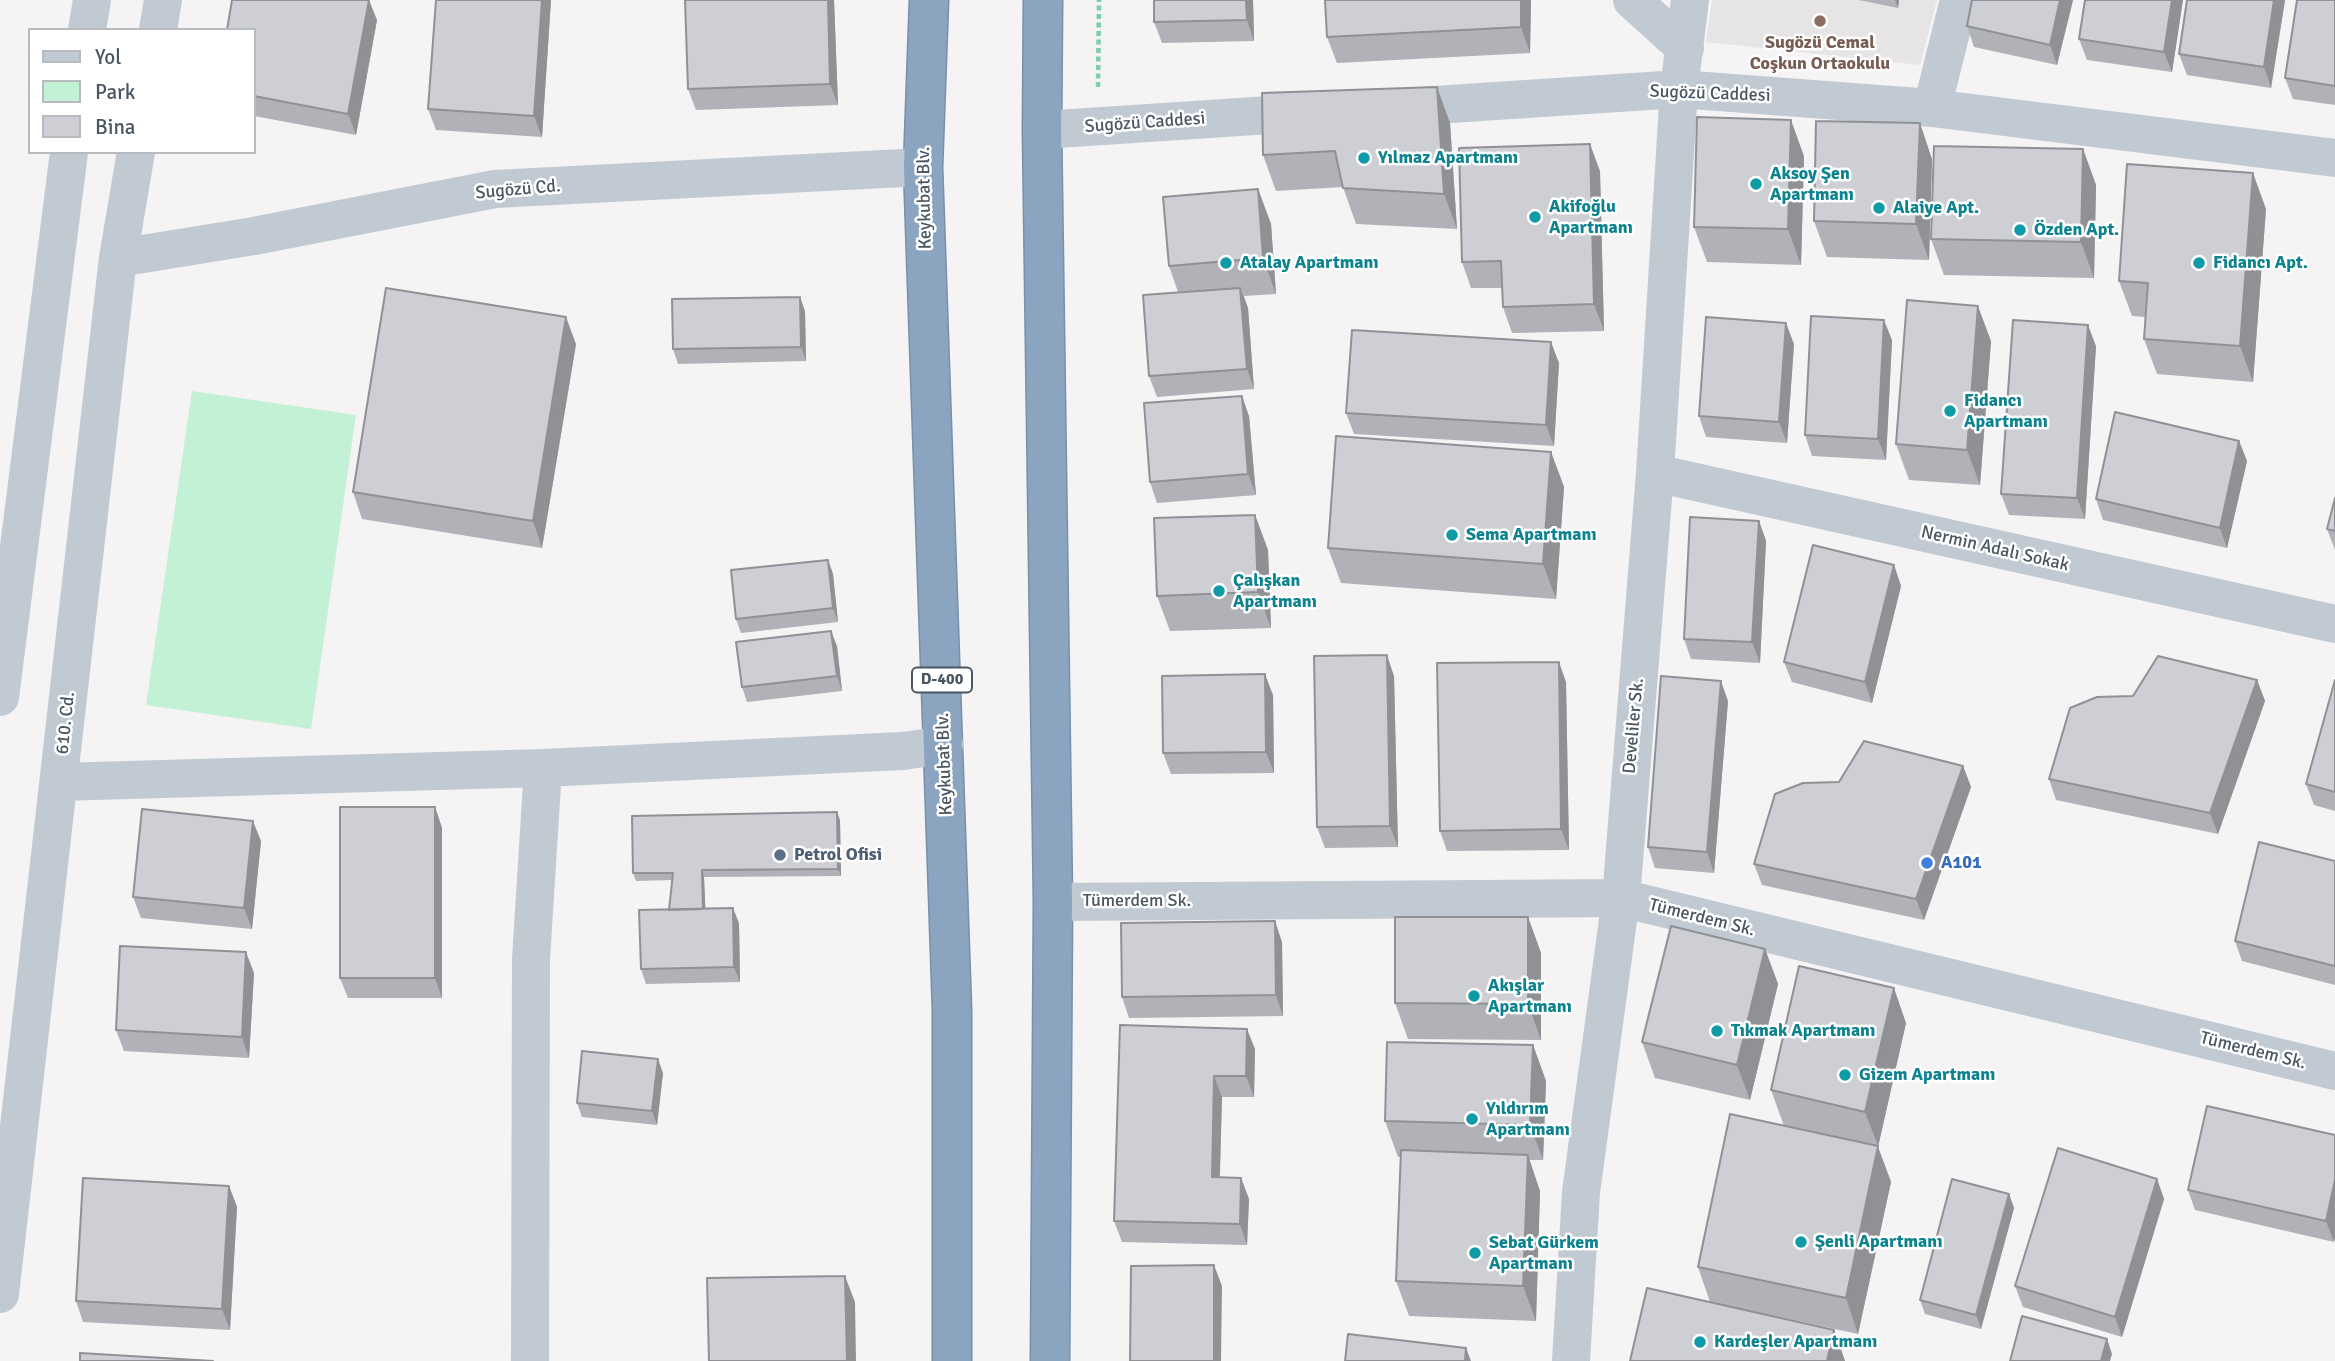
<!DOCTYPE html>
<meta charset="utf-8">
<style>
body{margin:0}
#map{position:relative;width:2335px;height:1361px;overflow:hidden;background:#f5f3f3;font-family:Signika,sans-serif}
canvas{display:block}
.legend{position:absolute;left:28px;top:28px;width:228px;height:126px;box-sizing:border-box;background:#fff;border:2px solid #b7bbc0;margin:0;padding:9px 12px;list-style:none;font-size:21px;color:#4a5661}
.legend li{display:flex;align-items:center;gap:14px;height:35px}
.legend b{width:35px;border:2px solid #b7bbc0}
</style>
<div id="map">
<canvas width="2335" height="1361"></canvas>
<ul class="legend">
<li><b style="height:9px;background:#c1cad2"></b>Yol</li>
<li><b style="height:19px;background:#c3f1d5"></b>Park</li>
<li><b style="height:19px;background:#cdcfd5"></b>Bina</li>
</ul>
</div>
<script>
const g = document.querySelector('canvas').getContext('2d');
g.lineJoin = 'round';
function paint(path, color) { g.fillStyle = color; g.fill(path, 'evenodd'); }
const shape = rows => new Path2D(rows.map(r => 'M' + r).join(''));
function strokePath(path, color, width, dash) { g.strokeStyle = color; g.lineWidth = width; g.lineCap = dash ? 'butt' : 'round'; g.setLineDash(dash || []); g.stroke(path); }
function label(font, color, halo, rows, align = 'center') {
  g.font = font + ' Signika,sans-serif'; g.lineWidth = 5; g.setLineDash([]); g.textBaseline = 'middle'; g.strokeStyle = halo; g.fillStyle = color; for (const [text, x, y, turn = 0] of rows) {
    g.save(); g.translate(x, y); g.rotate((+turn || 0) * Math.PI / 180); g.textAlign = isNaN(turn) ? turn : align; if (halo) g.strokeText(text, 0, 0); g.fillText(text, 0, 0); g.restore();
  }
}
paint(shape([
 [1712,0,1937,0,1920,65,1706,42]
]), '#e6e4e5');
paint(shape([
 [192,391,356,415,311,729,146,705]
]), '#c3f1d5');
const highway = shape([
 [929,0,923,167,952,1010,952,1361],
 [1043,0,1042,130,1053,902,1050,1361]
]);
strokePath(highway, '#7690ad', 41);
strokePath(shape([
 [1098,87,1099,0]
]), '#7ad0a6', 4.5, [5, 3.5]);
strokePath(shape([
 [1632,0,1685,48],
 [87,30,92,0],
 [158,30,163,0],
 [1389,108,1679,89,1932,108,2335,158],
 [1932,108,1959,0],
 [1042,130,1315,112],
 [118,258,254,236,495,189,923,167],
 [1655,473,2335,624],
 [0,697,69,152],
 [59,782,543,768,903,751,944,745],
 [1053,902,1621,898,2335,1071],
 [0,1294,118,258,136,152],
 [530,1361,531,959,543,768],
 [1571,1361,1581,1192,1621,898,1655,473,1679,89,1690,0]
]), '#c1cad2', 38);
strokePath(highway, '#8ba5c1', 38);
paint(shape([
 [551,0,542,137,436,130,428,109],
 [685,0,834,0,838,105,696,110,688,89],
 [1253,0,1254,41,1162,43,1154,22],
 [1325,0,1531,0,1530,53,1337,63,1327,37],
 [1859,0,1899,0,1898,8],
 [2073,0,2057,65,1974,47,1967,26],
 [2183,0,2172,72,2087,60,2079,39],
 [2187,0,2285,0,2271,88,2187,75,2179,54],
 [2335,0,2335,105,2293,99,2285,78],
 [377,20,356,135,254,116,254,30],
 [1450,123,1457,229,1356,224,1343,187,1276,191,1263,155],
 [2083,149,2096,185,2094,278,1944,275,1931,239],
 [1804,156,1801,265,1707,262,1694,227],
 [1932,159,1929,260,1827,257,1814,221],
 [1600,171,1604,331,1512,333,1503,307,1502,288,1471,288,1462,262],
 [1258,189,1271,224,1276,294,1244,296,1248,308,1254,389,1157,397,1149,376,1178,292,1169,266],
 [2266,209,2253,382,2157,374,2144,339,2146,317,2132,316,2119,281],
 [805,311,806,361,678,364,673,349],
 [1892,340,1886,460,1812,456,1805,435],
 [1991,341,1980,485,1909,480,1896,444],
 [576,344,542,548,362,519,353,492],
 [1794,344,1787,443,1706,437,1699,416],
 [2096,346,2085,519,2009,515,2001,494],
 [1559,363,1554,446,1354,434,1346,413],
 [1249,416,1256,495,1157,503,1150,482],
 [2239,441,2247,461,2227,548,2103,520,2096,499],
 [1551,452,1564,487,1556,599,1341,583,1328,548],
 [2335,498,2335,550,2327,529],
 [1255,515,1268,550,1271,628,1170,631,1157,596],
 [1759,521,1766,541,1760,663,1691,659,1684,639],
 [828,560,833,574,838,622,741,633,736,619],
 [1894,565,1901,586,1872,703,1792,682,1784,662],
 [837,646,842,691,747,702,742,687],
 [1394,676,1398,847,1325,848,1317,827],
 [2257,680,2265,701,2218,834,2056,800,2049,779,2133,696],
 [2335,680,2335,811,2314,805,2306,784],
 [1566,682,1569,850,1447,851,1440,831],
 [1273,695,1274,773,1171,774,1163,753],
 [1728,701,1714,873,1655,868,1648,847],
 [1963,766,1971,787,1924,920,1762,885,1754,864,1839,782],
 [435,807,442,828,442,998,348,998,340,978],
 [840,820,841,876,704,877,705,909,739,923,740,982,646,984,641,969,669,910,672,880,636,881,633,873],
 [261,841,252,929,141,918,133,897],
 [2335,861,2335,985,2242,961,2235,941],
 [1528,917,1541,953,1541,1040,1408,1039,1395,1003],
 [1282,942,1283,1016,1129,1018,1122,997],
 [1765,949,1778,984,1750,1100,1655,1078,1642,1042],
 [254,973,249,1058,124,1051,116,1030],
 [1906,1023,1878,1147,1891,1182,1858,1334,1748,1310,1834,1330,1845,1361,1630,1361,1710,1302,1698,1267,1784,1126,1771,1090],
 [1120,1025,1255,1049,1254,1097,1222,1097,1220,1177,1241,1178,1249,1199,1247,1245,1122,1242,1114,1221],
 [1533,1045,1546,1081,1543,1160,1529,1160,1540,1191,1536,1321,1409,1316,1396,1281,1401,1157,1398,1157,1385,1121],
 [663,1073,657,1125,582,1117,577,1103],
 [2335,1135,2335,1236,2334,1242,2195,1210,2188,1190],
 [2157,1179,2164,1199,2122,1337,2023,1307,2015,1286],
 [229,1186,237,1207,230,1330,83,1322,76,1301],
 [2009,1194,2014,1208,1981,1329,1925,1314,1920,1300]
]), '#b0b2b7');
paint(shape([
 [369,0,377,20,356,135,348,114],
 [542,0,551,0,542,137,534,116],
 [828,0,834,0,838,105,830,84],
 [1246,0,1253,0,1254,41,1247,20],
 [1521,0,1531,0,1530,53,1521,27],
 [1895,0,1899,0,1898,8],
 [2060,0,2073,0,2057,65,2050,45],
 [2172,0,2183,0,2172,72,2164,52],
 [2274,0,2285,0,2271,88,2264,67],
 [1437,87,1450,123,1457,229,1444,194],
 [1791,120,1804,156,1801,265,1788,229],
 [1920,123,1932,159,1929,260,1916,224],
 [1590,144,1600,171,1604,331,1594,304],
 [2083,149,2096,185,2094,278,2081,242],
 [2253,173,2266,209,2253,382,2240,346],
 [1258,189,1271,224,1276,294,1263,258],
 [1240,288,1248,308,1254,389,1247,369],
 [800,297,805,311,806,361,801,347],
 [1978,306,1991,341,1980,485,1967,450],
 [566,317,576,344,542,548,533,521],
 [1884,320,1892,340,1886,460,1878,439],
 [1786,323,1794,344,1787,443,1779,422],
 [2088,325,2096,346,2085,519,2077,498],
 [1551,342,1559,363,1554,446,1546,425],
 [1242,396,1249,416,1256,495,1248,474],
 [2239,441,2247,461,2227,548,2220,528],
 [1551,452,1564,487,1556,599,1543,564],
 [1255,515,1268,550,1271,628,1258,592],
 [1759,521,1766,541,1760,663,1752,642],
 [828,560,833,574,838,622,833,608],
 [1894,565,1901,586,1872,703,1865,682],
 [831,631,837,646,842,691,837,676],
 [1387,655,1394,676,1398,847,1390,826],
 [1559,662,1566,682,1569,850,1561,829],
 [1265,674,1273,695,1274,773,1266,752],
 [2257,680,2265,701,2218,834,2210,813],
 [1721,681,1728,701,1714,873,1707,852],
 [1963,766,1971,787,1924,920,1916,899],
 [435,807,442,828,442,998,435,978],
 [837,812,840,820,841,876,838,869],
 [253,821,261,841,252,929,244,908],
 [702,870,704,877,706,922,703,915],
 [733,908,739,923,740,982,734,967],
 [1528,917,1541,953,1541,1040,1528,1004],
 [1275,921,1282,942,1283,1016,1276,995],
 [1765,949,1778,984,1750,1100,1737,1065],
 [246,952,254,973,249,1058,242,1037],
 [1894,988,1906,1023,1878,1147,1891,1182,1858,1334,1846,1298,1878,1146,1865,1112],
 [1247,1029,1255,1049,1254,1097,1246,1076],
 [1533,1045,1546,1081,1543,1160,1530,1125],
 [658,1059,663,1073,657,1125,652,1111],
 [1214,1076,1222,1097,1219,1198,1212,1177],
 [1528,1155,1540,1191,1536,1321,1523,1286],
 [1241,1178,1249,1199,1247,1245,1240,1224],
 [2157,1179,2164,1199,2122,1337,2115,1317],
 [2335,1180,2335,1236,2334,1242,2326,1221],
 [229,1186,237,1207,230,1330,222,1309],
 [2009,1194,2014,1208,1981,1329,1976,1315],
 [1214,1265,1222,1286,1221,1361,1214,1361],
 [845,1276,855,1302,856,1361,847,1361],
 [1834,1330,1845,1361,1827,1361],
 [2107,1339,2112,1354,2110,1361,2101,1361],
 [1466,1348,1471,1361,1465,1361]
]), '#909195');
const building = shape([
 [232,0,369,0,348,114,254,96,254,30,227,30,232,0],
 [436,0,542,0,534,116,428,109,436,0],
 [685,0,828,0,830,84,688,89,685,0],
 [1154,0,1246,0,1247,20,1154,22,1154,0],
 [1325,0,1521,0,1521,27,1327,37,1325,0],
 [1972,0,2060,0,2050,45,1967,26,1972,0],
 [2085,0,2172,0,2164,52,2079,39,2085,0],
 [2187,0,2274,0,2264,67,2179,54,2187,0],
 [2297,0,2335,0,2335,86,2285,78,2297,0],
 [1437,87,1444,194,1343,188,1335,151,1263,155,1262,93,1437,87],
 [1697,117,1791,120,1788,229,1694,227,1697,117],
 [1816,121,1920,123,1916,224,1814,221,1816,121],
 [1590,144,1594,304,1503,307,1501,261,1462,262,1459,148,1590,144],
 [1934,146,2083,149,2081,242,1931,239,1934,146],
 [2127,164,2253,173,2240,346,2144,339,2148,283,2119,281,2127,164],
 [1258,189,1263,258,1169,266,1163,197,1258,189],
 [386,288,566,317,533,521,353,492,386,288],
 [1240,288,1247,369,1149,376,1143,295,1240,288],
 [800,297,801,347,673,349,672,299,800,297],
 [1907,300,1978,306,1967,450,1896,444,1907,300],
 [1811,316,1884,320,1878,439,1805,435,1811,316],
 [1706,317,1786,323,1779,422,1699,416,1706,317],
 [2013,320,2088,325,2077,498,2001,494,2013,320],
 [1352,330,1551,342,1546,425,1346,413,1352,330],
 [1242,396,1248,474,1150,482,1144,403,1242,396],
 [2115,412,2239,441,2220,528,2096,499,2115,412],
 [1336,436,1551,452,1543,564,1328,548,1336,436],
 [2335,498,2335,531,2327,529,2335,498],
 [1255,515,1258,592,1157,596,1154,518,1255,515],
 [1690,517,1759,521,1752,642,1684,639,1690,517],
 [1813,545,1894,565,1865,682,1784,662,1813,545],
 [828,560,833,608,736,619,731,570,828,560],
 [831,631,837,676,742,687,736,642,831,631],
 [1387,655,1390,826,1317,827,1314,656,1387,655],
 [2158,656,2257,680,2210,813,2049,779,2070,708,2097,697,2133,696,2158,656],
 [1559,662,1561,829,1440,831,1437,663,1559,662],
 [1265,674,1266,752,1163,753,1162,676,1265,674],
 [1661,676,1721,681,1707,852,1648,847,1661,676],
 [2335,680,2335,792,2306,784,2335,680],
 [1864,741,1963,766,1916,899,1754,864,1775,794,1803,783,1839,782,1864,741],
 [340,807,435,807,435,978,340,978,340,807],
 [142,809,253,821,244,908,133,897,142,809],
 [837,812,838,869,702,870,703,909,669,910,673,873,633,873,632,816,837,812],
 [2259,842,2335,861,2335,966,2235,941,2259,842],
 [733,908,734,967,641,969,639,910,733,908],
 [1395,917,1528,917,1528,1004,1395,1003,1395,917],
 [1275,921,1276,995,1122,997,1121,923,1275,921],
 [1671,926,1765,949,1737,1065,1642,1042,1671,926],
 [120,946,246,952,242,1037,116,1030,120,946],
 [1799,966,1894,988,1865,1112,1771,1090,1799,966],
 [1120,1025,1247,1029,1246,1076,1214,1076,1212,1177,1241,1178,1240,1224,1114,1221,1120,1025],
 [1387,1042,1533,1045,1530,1125,1385,1121,1387,1042],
 [582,1051,658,1059,652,1111,577,1103,582,1051],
 [2207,1106,2335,1135,2335,1180,2326,1221,2188,1190,2207,1106],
 [1730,1114,1878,1146,1846,1298,1698,1267,1730,1114],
 [2058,1148,2157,1179,2115,1317,2015,1286,2058,1148],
 [1401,1150,1528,1155,1523,1286,1396,1281,1401,1150],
 [83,1178,229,1186,222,1309,76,1301,83,1178],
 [1952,1179,2009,1194,1976,1315,1920,1300,1952,1179],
 [1214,1265,1214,1361,1130,1361,1131,1266,1214,1265],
 [845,1276,847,1361,709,1361,707,1278,845,1276],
 [1647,1288,1834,1330,1827,1361,1630,1361,1647,1288],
 [2022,1316,2107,1339,2101,1361,2010,1361,2022,1316],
 [1348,1334,1466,1348,1465,1361,1345,1361,1348,1334],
 [80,1353,213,1361,80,1361,80,1353]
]);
paint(building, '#cdcfd5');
strokePath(building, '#909195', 2);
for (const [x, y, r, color] of [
 [1820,21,7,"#8d6e63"],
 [1364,158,7,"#0f9aa8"],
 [1756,184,7,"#0f9aa8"],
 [1879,208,7,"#0f9aa8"],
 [1535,217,7,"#0f9aa8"],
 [2020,230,7,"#0f9aa8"],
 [1226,263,7,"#0f9aa8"],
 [2199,263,7,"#0f9aa8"],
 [1950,411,7,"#0f9aa8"],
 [1452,535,7,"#0f9aa8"],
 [1219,591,7,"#0f9aa8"],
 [780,855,7,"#5c6f8a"],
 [1927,863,7,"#3f7fe0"],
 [1474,996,7,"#0f9aa8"],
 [1717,1031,7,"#0f9aa8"],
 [1845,1075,7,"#0f9aa8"],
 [1472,1119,7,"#0f9aa8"],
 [1801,1242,7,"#0f9aa8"],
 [1475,1253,7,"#0f9aa8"],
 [1700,1342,7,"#0f9aa8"]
]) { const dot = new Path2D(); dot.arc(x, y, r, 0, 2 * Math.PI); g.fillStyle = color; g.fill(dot); strokePath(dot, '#fff', 2.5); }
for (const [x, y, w] of [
 [942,680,60]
]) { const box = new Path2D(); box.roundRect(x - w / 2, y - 12.5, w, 25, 5); g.fillStyle = '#fff'; g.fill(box); strokePath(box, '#4a5661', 2); }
label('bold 16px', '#4a5661', null, [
 ["D-400",942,680]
]);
label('bold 18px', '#785e54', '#fff', [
 ["Sugözü Cemal",1820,43],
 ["Coşkun Ortaokulu",1820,64]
]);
label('18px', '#4a5661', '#fff', [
 ["Sugözü Caddesi",1710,94,2],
 ["Sugözü Caddesi",1145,123,-4],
 ["Sugözü Cd.",518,190,-5],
 ["Keykubat Blv.",925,198,-91],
 ["Nermin Adalı Sokak",1995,549,13],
 ["610. Cd.",66,723,-84],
 ["Develiler Sk.",1634,726,-85],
 ["Keykubat Blv.",945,764,-92],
 ["Tümerdem Sk.",1137,901],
 ["Tümerdem Sk.",1702,918,14],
 ["Tümerdem Sk.",2253,1051,14]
]);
label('bold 18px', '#0d838f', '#fff', [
 ["Yılmaz Apartmanı",1378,158],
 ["Aksoy Şen",1770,174],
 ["Apartmanı",1770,195],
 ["Akifoğlu",1549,207],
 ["Apartmanı",1549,228],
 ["Alaiye Apt.",1893,208],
 ["Özden Apt.",2034,230],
 ["Atalay Apartmanı",1240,263],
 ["Fidancı Apt.",2213,263],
 ["Fidancı",1964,401],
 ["Apartmanı",1964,422],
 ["Sema Apartmanı",1466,535],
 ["Çalışkan",1233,581],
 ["Apartmanı",1233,602],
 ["Akışlar",1488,986],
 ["Apartmanı",1488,1007],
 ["Tıkmak Apartmanı",1731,1031],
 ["Gizem Apartmanı",1859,1075],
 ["Yıldırım",1486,1109],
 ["Apartmanı",1486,1130],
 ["Şenli Apartmanı",1815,1242],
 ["Sebat Gürkem",1489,1243],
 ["Apartmanı",1489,1264],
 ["Kardeşler Apartmanı",1714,1342]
], 'left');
label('bold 18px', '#4e5e75', '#fff', [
 ["Petrol Ofisi",794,855]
], 'left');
label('bold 18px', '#366cbe', '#fff', [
 ["A101",1941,863]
], 'left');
</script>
